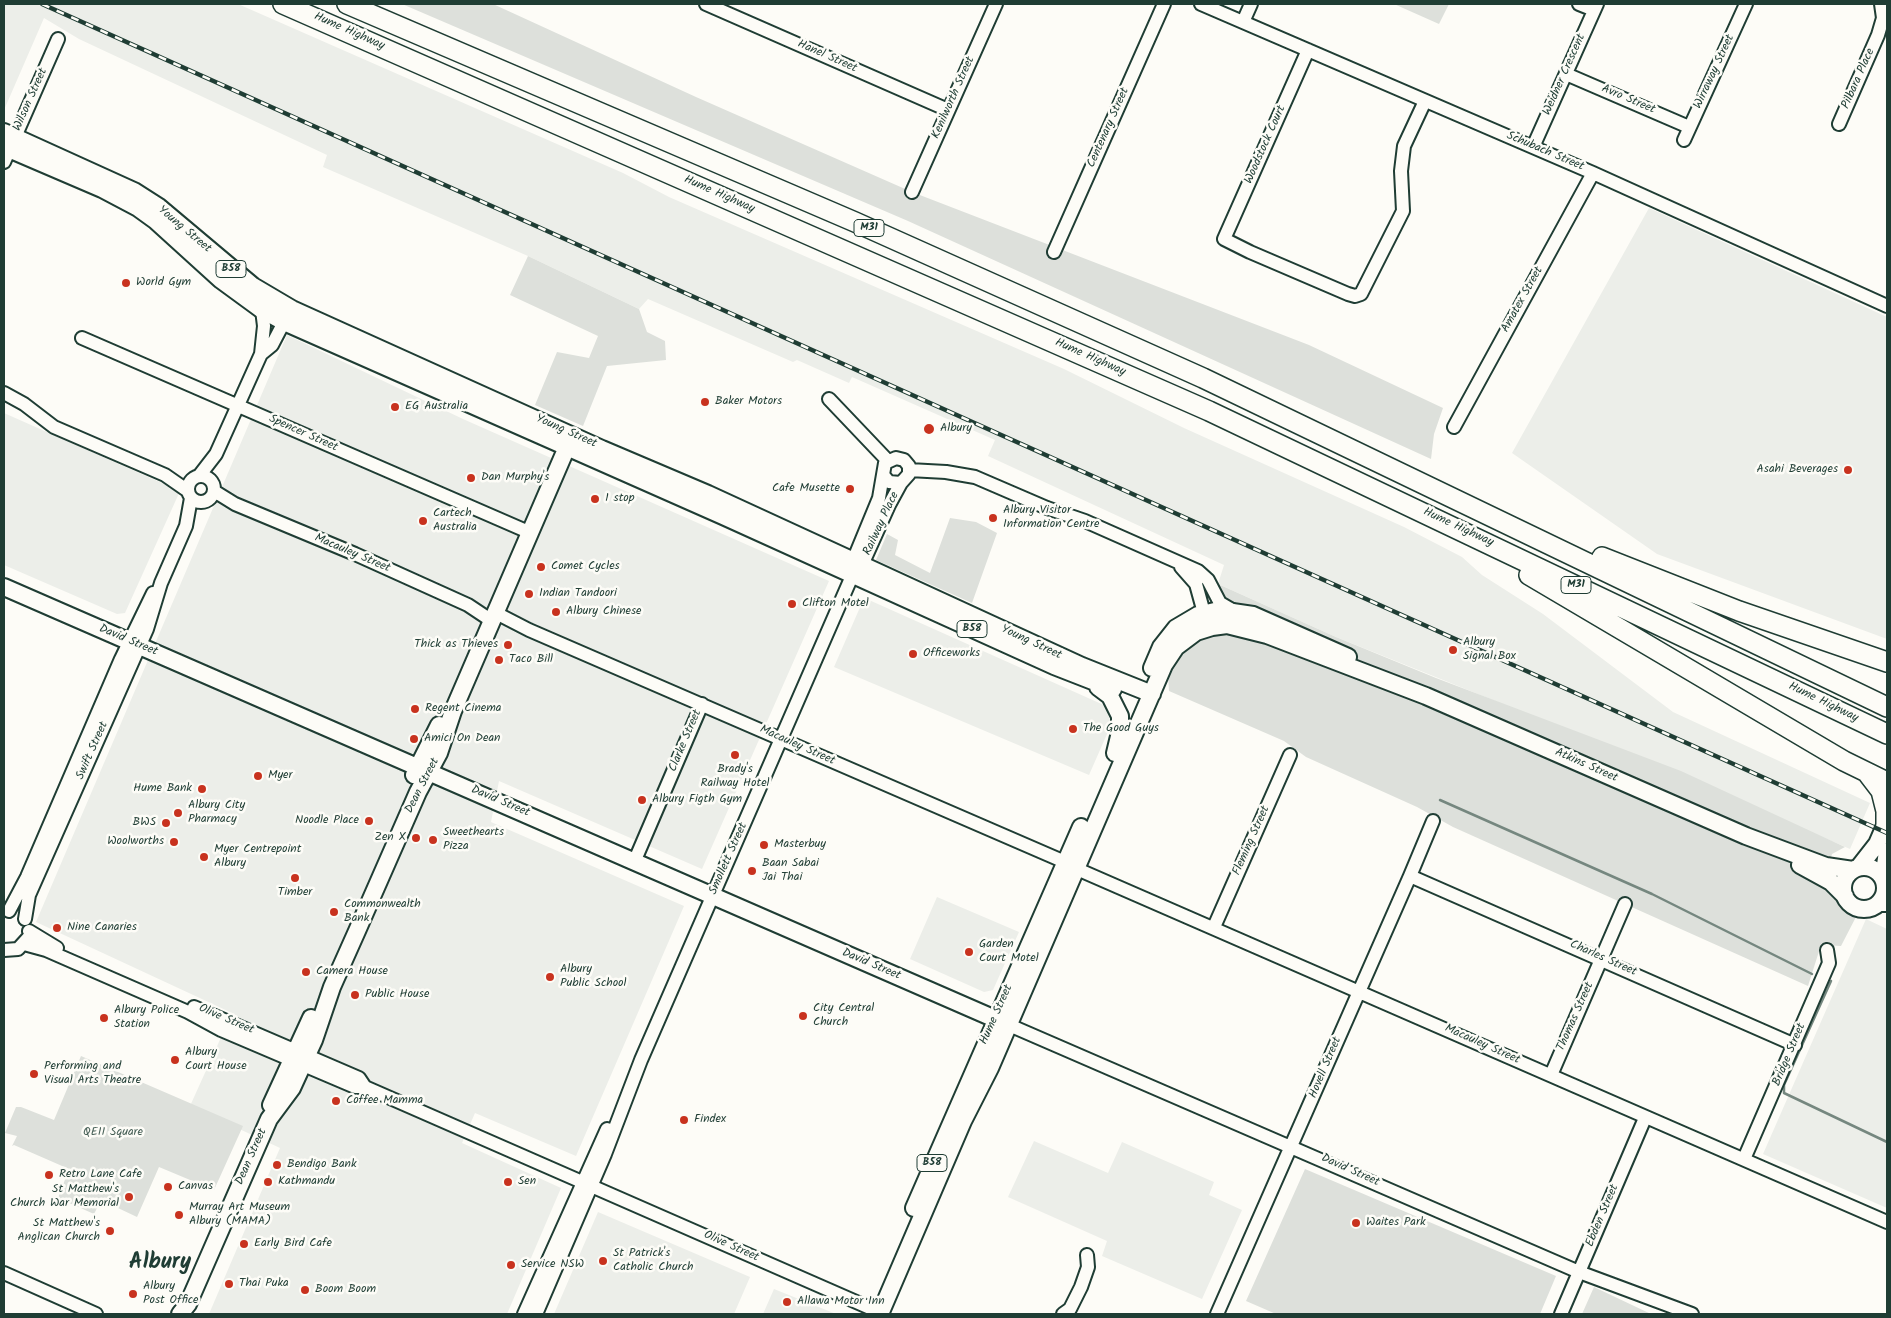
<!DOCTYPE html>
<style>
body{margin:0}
#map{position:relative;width:1891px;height:1318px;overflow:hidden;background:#fdfcf7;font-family:Kalam,sans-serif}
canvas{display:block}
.frame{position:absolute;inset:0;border:5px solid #1f3d34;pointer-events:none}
</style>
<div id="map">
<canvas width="1891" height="1318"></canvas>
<div class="frame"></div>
</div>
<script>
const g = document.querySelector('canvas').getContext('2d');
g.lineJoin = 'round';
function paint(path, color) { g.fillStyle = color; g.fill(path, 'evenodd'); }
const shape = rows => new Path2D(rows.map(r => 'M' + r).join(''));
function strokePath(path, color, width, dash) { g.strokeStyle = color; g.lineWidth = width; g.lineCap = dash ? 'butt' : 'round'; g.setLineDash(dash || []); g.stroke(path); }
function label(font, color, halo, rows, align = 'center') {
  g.font = font + ' Kalam,sans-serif'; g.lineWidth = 5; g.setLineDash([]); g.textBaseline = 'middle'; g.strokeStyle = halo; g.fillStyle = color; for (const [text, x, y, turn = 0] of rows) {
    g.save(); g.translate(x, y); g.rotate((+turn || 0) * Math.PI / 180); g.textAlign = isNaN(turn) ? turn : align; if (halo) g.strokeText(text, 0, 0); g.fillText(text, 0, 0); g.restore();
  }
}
paint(shape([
 [4,4,238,4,623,173,669,197,1064,369,1184,428,1404,527,1462,557,1482,575,1543,614,1673,712,1870,803,1850,849,1682,776,1336,637,1218,584,1224,565,988,456,995,440,852,377,849,383,797,360,793,362,648,299,639,309,528,256,323,167,327,155,79,39,44,18,4,110],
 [1649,208,1887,317,1887,639,1657,554,1512,453],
 [287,335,463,419,829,581,702,869,499,781,491,822,684,906,576,1156,475,1113,462,1143,561,1188,507,1314,209,1314,280,1148,190,1106,232,1013,36,922],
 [4,413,180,491,125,613,117,614,4,565],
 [869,600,1106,706,1111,725,1089,775,834,667,861,605],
 [937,897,1019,932,993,990,984,992,910,959],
 [1866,919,1887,929,1887,1208,1763,1154],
 [1034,1141,1108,1173,1122,1142,1214,1182,1209,1195,1242,1210,1202,1299,1102,1256,1107,1241,1008,1197],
 [598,1212,750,1277,734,1314,554,1314],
 [774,1289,836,1314,763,1314]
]), '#eceee9');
paint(shape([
 [402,4,493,4,696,97,912,192,1309,345,1443,408,1434,434,1431,459,908,221],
 [1394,4,1449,4,1439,24],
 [528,256,639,309,647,332,665,341,666,360,607,366,583,426,535,405,557,352,589,358,598,336,510,295],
 [950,518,976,522,997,533,972,603,876,560,887,534,898,540,895,555,930,573],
 [1218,584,1336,637,1436,678,1681,771,1845,847,1832,854,1823,886,1844,909,1857,915,1841,946,1821,945,1808,986,1453,827,1417,807,1306,757,1284,741,1169,691,1168,674,1181,652,1221,598],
 [81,1056,243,1126,214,1190,159,1167,137,1217,101,1200,94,1214,58,1198,69,1169,14,1145,12,1146,17,1136,5,1133,16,1107,21,1107,54,1120],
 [1305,1169,1556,1276,1540,1314,1276,1314,1246,1301],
 [1594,1287,1651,1314,1653,1314,1582,1314]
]), '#dde0db');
strokePath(shape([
 [1440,800,1652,894,1812,974],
 [1831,981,1784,1085,1784,1093,1887,1142]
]), '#75877f', 2.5);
const minor = shape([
 [706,4,948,110],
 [1201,4,1593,173,1887,306],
 [1579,4,1594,10],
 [1243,22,1251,4],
 [1308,50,1224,239,1250,252,1348,294,1355,296,1361,294,1403,211,1401,171,1404,146,1425,101],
 [1566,74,1689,127],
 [1839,124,1878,35,1883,18,1881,4],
 [1684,140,1746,4],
 [1533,147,1597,4],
 [4,162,58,39],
 [912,192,996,4],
 [1054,252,1164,4],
 [82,338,524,530],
 [261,354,272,345,284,322],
 [4,393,24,404,54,427,165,475,188,491],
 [829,399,888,461],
 [1454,427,1593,173],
 [909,470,946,472,975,477,1047,508,1085,521,1198,571,1208,580,1220,603,1232,610],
 '188 489a13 13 0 1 1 26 0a13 13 0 1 1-26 0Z',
 [199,476,216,454,261,354,264,326,262,310],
 [214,491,235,504,355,554,468,605,486,617],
 [853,561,879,498,885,463,896,458,904,460,909,466,909,474,901,483,889,482,884,476],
 [862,565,889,505,901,483],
 [1181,567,1196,584,1204,613],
 [496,613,529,630,1065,862],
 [635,860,702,704],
 [1077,869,1887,1222],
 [1410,876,1795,1045],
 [1876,905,1887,905],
 [9,911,27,877,121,659,153,593],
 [25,919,29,895,147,629,161,583,186,526,191,498],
 [1214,927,1290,755],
 [29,931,57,948],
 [24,944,46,950,188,1012,221,1030,355,1087,365,1087,870,1308],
 [4,950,18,949,28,938],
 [194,1007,359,1078,365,1087],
 [1009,1025,1579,1272,1692,1314],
 [1551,1075,1625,904],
 [1744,1159,1829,963,1827,950],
 [4,1273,96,1314],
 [524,1314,607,1129],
 [536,1314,605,1154,641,1060,852,576],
 [1063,1314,1070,1309,1081,1287,1088,1267,1087,1255],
 [1217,1314,1410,876,1433,821],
 [1561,1314,1645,1118]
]);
const major = shape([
 [4,132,134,191,159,207,253,286,292,309,602,449,708,494,1082,666,1152,694],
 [4,147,102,189,138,208,156,221,221,280,262,310,284,322,723,516,1054,666,1113,689],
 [4,587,1009,1025],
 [1152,668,1161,647,1176,628,1198,615,1219,610,1253,615,1348,657],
 [1098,687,1110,696,1120,716,1120,732,1115,753],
 [414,775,439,725],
 [1800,865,1831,882,1845,896],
 [1859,867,1877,844,1887,821],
 '1843 888a21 21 0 1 1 42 0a21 21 0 1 1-42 0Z',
 [1883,878,1887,852],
 [271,1105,311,1018],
 [914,1208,1081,827],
 [180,1314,188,1304,269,1119,292,1088,314,1040,332,987,357,931,418,792,439,753,453,711,567,447,568,438],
 [880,1314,963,1121,990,1068,1164,665,1176,647,1196,632,1212,627,1227,625,1267,635,1426,696,1746,836,1826,866,1853,870]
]);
const highway = shape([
 [283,4,1209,411,1887,734],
 [347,4,855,222,1203,378,1887,707],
 [1602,557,1739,611,1887,662],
 [1529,575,1844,761,1887,782],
 [1868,774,1881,791,1886,811,1886,825]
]);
strokePath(minor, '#1f3d34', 16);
strokePath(major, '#1f3d34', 20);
strokePath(highway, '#1f3d34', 22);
strokePath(minor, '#fdfcf7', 12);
strokePath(major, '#fdfcf7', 16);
strokePath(highway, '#fdfcf7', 19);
const rail = shape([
 [42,4,1887,833]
]);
strokePath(rail, '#1f3d34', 4.5);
strokePath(rail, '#fdfcf7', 2.5, [8]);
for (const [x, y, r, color] of [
 [126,283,5,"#c8321e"],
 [705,402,5,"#c8321e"],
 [395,407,5,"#c8321e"],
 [929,429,6,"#c8321e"],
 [1848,470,5,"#c8321e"],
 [471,478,5,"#c8321e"],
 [850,489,5,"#c8321e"],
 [595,499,5,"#c8321e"],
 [993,518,5,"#c8321e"],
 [423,521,5,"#c8321e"],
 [541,567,5,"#c8321e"],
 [529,594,5,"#c8321e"],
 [792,604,5,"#c8321e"],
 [556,612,5,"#c8321e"],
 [508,645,5,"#c8321e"],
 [1453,650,5,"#c8321e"],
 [913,654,5,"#c8321e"],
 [499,660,5,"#c8321e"],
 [415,709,5,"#c8321e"],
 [1073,729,5,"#c8321e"],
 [414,739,5,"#c8321e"],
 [735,755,5,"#c8321e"],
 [258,776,5,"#c8321e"],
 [202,789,5,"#c8321e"],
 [642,800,5,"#c8321e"],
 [178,813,5,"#c8321e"],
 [369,821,5,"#c8321e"],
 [166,823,5,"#c8321e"],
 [416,838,5,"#c8321e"],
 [433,840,5,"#c8321e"],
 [174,842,5,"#c8321e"],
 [764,845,5,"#c8321e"],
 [204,857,5,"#c8321e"],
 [752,871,5,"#c8321e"],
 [295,878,5,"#c8321e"],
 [334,912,5,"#c8321e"],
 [57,928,5,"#c8321e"],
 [969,952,5,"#c8321e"],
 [306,972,5,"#c8321e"],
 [550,977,5,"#c8321e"],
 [355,995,5,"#c8321e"],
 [803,1016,5,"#c8321e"],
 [104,1018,5,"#c8321e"],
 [175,1060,5,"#c8321e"],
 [34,1074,5,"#c8321e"],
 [336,1101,5,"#c8321e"],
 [684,1120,5,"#c8321e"],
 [277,1165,5,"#c8321e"],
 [49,1175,5,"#c8321e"],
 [268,1182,5,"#c8321e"],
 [508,1182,5,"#c8321e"],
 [168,1187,5,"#c8321e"],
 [129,1197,5,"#c8321e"],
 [179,1215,5,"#c8321e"],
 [1356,1223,5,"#c8321e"],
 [110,1231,5,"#c8321e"],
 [244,1244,5,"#c8321e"],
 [603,1261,5,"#c8321e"],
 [511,1265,5,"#c8321e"],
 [229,1284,5,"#c8321e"],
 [305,1290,5,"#c8321e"],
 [133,1294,5,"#c8321e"],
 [787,1302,5,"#c8321e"]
]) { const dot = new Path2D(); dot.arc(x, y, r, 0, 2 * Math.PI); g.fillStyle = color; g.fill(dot); strokePath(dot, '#fdfcf7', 2); }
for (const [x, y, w] of [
 [869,228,30],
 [231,269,30],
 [1576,585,30],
 [972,629,30],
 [932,1163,30]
]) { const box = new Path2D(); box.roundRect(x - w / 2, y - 8.5, w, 17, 4); g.fillStyle = '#fdfcf7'; g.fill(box); strokePath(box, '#1f3d34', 1); }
label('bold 11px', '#1f3d34', null, [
 ["M31",869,228],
 ["B58",231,269],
 ["M31",1576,585],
 ["B58",972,629],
 ["B58",932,1163]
]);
label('12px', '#1f3d34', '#fdfcf7', [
 ["Hume Highway",349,32,24],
 ["Hanel Street",827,57,24],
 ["Wirraway Street",1715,72,-65],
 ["Weidner Crescent",1565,75,-66],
 ["Pilbara Place",1859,79,-66],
 ["Kenilworth Street",954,98,-66],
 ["Wilson Street",31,100,-66],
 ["Avro Street",1628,100,23],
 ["Centenary Street",1109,128,-66],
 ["Woodstock Court",1266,145,-66],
 ["Schubach Street",1545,152,23],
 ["Hume Highway",719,195,24],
 ["Young Street",184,230,40],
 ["Amatex Street",1523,300,-61],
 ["Hume Highway",1090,358,24],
 ["Young Street",566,432,24],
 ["Spencer Street",303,434,24],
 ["Railway Place",882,524,-65],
 ["Hume Highway",1458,528,25],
 ["Macauley Street",352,554,23],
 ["David Street",128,641,23],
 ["Young Street",1031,643,25],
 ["Hume Highway",1823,703,26],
 ["Clarke Street",686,741,-67],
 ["Macauley Street",797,746,24],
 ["Swift Street",93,751,-66],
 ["Atkins Street",1586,766,24],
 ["Dean Street",423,786,-63],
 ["David Street",500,802,23],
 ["Fleming Street",1252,841,-66],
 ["Smollett Street",729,859,-66],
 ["Charles Street",1603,959,24],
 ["David Street",871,965,23],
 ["Hume Street",997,1015,-66],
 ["Thomas Street",1576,1017,-66],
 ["Olive Street",226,1020,23],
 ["Macauley Street",1482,1045,24],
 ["Bridge Street",1790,1055,-67],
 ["Hovell Street",1326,1068,-67],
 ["Dean Street",252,1157,-66],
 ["David Street",1350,1171,24],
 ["Ebden Street",1603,1216,-67],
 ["Olive Street",731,1247,24]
]);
label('12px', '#1f3d34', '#fdfcf7', [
 ["World Gym",136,283],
 ["Baker Motors",715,402],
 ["EG Australia",405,407],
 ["Albury",940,429],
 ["Asahi Beverages",1838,470,"right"],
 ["Dan Murphy's",481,478],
 ["Cafe Musette",840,489,"right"],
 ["1 stop",605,499],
 ["Albury Visitor",1003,511],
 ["Information Centre",1003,525],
 ["Cartech",433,514],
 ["Australia",433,528],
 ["Comet Cycles",551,567],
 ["Indian Tandoori",539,594],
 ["Clifton Motel",802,604],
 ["Albury Chinese",566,612],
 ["Albury",1463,643],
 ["Signal Box",1463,657],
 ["Thick as Thieves",498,645,"right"],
 ["Officeworks",923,654],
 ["Taco Bill",509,660],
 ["Regent Cinema",425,709],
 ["The Good Guys",1083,729],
 ["Amici On Dean",424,739],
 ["Brady's",735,770,"center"],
 ["Railway Hotel",735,784,"center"],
 ["Myer",268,776],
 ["Hume Bank",192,789,"right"],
 ["Albury Figth Gym",652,800],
 ["Albury City",188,806],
 ["Pharmacy",188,820],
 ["Noodle Place",359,821,"right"],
 ["BWS",156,823,"right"],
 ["Sweethearts",443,833],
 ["Pizza",443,847],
 ["Zen X",406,838,"right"],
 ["Woolworths",164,842,"right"],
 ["Masterbuy",774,845],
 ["Myer Centrepoint",214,850],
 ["Albury",214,864],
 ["Baan Sabai",762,864],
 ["Jai Thai",762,878],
 ["Timber",295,893,"center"],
 ["Commonwealth",344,905],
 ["Bank",344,919],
 ["Nine Canaries",67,928],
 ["Garden",979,945],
 ["Court Motel",979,959],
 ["Albury",560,970],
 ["Public School",560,984],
 ["Camera House",316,972],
 ["Public House",365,995],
 ["City Central",813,1009],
 ["Church",813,1023],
 ["Albury Police",114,1011],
 ["Station",114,1025],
 ["Albury",185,1053],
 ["Court House",185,1067],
 ["Performing and",44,1067],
 ["Visual Arts Theatre",44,1081],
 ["Coffee Mamma",346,1101],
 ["Findex",694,1120],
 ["Bendigo Bank",287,1165],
 ["Retro Lane Cafe",59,1175],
 ["Kathmandu",278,1182],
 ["Sen",518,1182],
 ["Canvas",178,1187],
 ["St Matthew's",119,1190,"right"],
 ["Church War Memorial",119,1204,"right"],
 ["Murray Art Museum",189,1208],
 ["Albury (MAMA)",189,1222],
 ["Waites Park",1366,1223],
 ["St Matthew's",100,1224,"right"],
 ["Anglican Church",100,1238,"right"],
 ["Early Bird Cafe",254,1244],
 ["St Patrick's",613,1254],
 ["Catholic Church",613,1268],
 ["Service NSW",521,1265],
 ["Thai Puka",239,1284],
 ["Albury",143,1287],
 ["Post Office",143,1301],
 ["Boom Boom",315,1290],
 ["Allawa Motor Inn",797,1302]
], 'left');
label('12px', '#455e55', '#fdfcf7', [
 ["QEII Square",113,1133]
]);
label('bold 22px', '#1f3d34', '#fdfcf7', [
 ["Albury",160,1264]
]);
</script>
